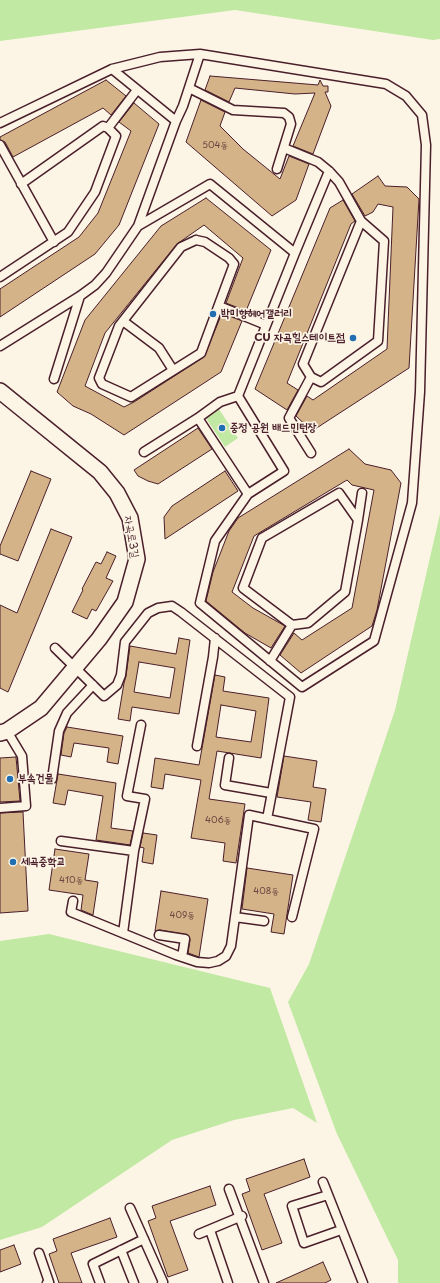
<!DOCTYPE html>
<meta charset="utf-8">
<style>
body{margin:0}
canvas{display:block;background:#fcf5e5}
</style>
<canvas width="440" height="1283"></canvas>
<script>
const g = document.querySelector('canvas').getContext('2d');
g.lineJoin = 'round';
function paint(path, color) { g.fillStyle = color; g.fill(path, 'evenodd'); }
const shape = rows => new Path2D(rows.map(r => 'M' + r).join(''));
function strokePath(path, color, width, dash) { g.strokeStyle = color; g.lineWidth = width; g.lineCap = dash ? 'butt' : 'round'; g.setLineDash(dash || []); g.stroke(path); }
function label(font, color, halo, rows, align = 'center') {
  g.font = font + ' "Playpen Sans","Poor Story",sans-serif'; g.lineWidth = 3.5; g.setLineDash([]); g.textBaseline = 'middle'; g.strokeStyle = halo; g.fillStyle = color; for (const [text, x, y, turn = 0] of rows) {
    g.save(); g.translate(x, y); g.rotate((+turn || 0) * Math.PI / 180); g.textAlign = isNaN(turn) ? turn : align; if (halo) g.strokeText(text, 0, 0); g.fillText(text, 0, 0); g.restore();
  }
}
paint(shape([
 [0,0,440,0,440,39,433,40,235,10,0,41],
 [219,409,238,438,225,447,206,418],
 [440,514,440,1283,398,1283,398,1260,337,1134,288,1002,309,964,395,710],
 [49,934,270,988,317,1123,293,1108,234,1120,172,1140,42,1227,0,1240,0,941]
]), '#c2e9a4');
const building = shape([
 [210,76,318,85,320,80,323,86,328,86,328,92,325,92,331,106,313,154,293,146,315,93,295,94,235,88,229,102,205,90,210,76],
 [106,80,126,96,111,115,103,108,13,157,5,142,0,140,0,137,106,80],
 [201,100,225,112,220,126,243,149,280,179,289,156,309,164,296,200,272,216,186,142,201,100],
 [134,103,159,124,119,225,95,254,0,317,0,289,79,237,98,213,131,131,119,122,134,103],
 [378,176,385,186,407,187,419,199,409,368,312,431,296,416,307,396,313,400,387,349,393,207,378,204,373,212,365,216,352,194,378,176],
 [206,198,271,250,246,311,226,303,243,258,204,225,177,244,105,333,85,386,124,407,134,402,204,357,222,313,242,321,221,372,124,435,91,414,73,406,57,392,85,320,161,226,206,198],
 [343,200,355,221,351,224,287,383,298,390,287,410,255,389,330,208,343,200],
 [198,428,212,449,158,484,148,481,138,476,134,470,198,428],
 [349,449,365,464,391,470,401,483,377,610,372,626,301,673,280,655,294,633,302,640,352,608,374,490,352,485,347,480,254,536,232,592,253,608,285,626,271,648,245,633,206,601,213,572,229,531,238,518,349,449],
 [31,471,51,479,18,561,0,554,0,546,31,471],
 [225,471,238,491,165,539,164,517,172,506,225,471],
 [51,529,72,537,8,692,0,688,0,605,17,613,51,529],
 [107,552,116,556,106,578,113,581,96,611,92,609,87,619,72,612,83,590,82,589,96,562,101,564,107,552],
 [179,638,190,640,179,714,132,707,130,721,118,719,124,683,126,676,130,646,176,654,179,638],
 [139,662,175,668,170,698,134,692,139,662],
 [215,675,225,677,223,691,269,698,261,758,217,751,209,799,245,804,236,863,223,861,225,843,191,838,201,780,165,774,163,789,151,787,155,758,199,765,215,675],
 [221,705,256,711,251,742,216,737,221,705],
 [67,727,123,736,118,764,107,762,109,748,74,743,71,757,61,755,64,733,67,727],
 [284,756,317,761,313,787,326,789,321,822,308,820,311,802,277,797,284,756],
 [16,757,20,801,0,802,0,758,16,757],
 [58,774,116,783,111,828,133,831,130,845,96,840,103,796,68,790,65,805,53,803,58,774],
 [23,812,28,911,0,913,0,813,23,812],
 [143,833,157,835,153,864,142,862,144,848,140,847,143,833],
 [55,849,89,854,85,880,98,882,93,915,81,910,83,895,49,890,55,849],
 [247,868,293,875,284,934,271,932,274,914,242,909,247,868],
 [161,891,208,899,199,957,188,953,190,940,188,935,160,930,155,931,161,891],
 [304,1159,310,1177,264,1194,282,1243,262,1250,242,1194,250,1191,246,1179,304,1159],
 [210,1186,216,1205,170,1221,188,1270,168,1277,148,1221,156,1218,152,1206,210,1186],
 [110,1218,117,1237,71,1253,82,1283,59,1283,49,1254,57,1251,53,1239,110,1218],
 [14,1245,21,1264,0,1272,0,1250,14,1245],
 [323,1262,331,1280,325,1283,276,1283,323,1262]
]);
paint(building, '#d3b387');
strokePath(building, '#4a1f2b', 1);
const service = shape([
 [112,69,176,121,183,106,200,54],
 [189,88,233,110,284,113,289,117,291,124,277,169],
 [0,123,112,69,160,57,200,54,386,84,406,96,422,115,426,145,420,392,412,503,374,641,302,687,200,603,215,541,248,494,284,471,238,396,295,253,329,171],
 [108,128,137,90],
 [0,145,54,242],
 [284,148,318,162,329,171,339,182,361,221,384,241,378,341,321,382,311,377,303,364,361,221],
 [138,226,176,121],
 [196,240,205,242,229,258,234,264,201,353,131,397,102,384,99,378,119,326,181,247,196,240],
 [0,277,68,232,95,192,116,136,108,128,103,126,21,184],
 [219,306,266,325],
 [123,321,159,348,173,370],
 [0,346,80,296,95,285,106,273,138,226,210,184,295,253],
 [54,379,80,296],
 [198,418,248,494],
 [144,452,198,418,220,402,238,396],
 [311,453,289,418,311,377],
 [339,493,358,520,345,592,308,623,292,625,243,588,262,538,339,493],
 [358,520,362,493],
 [55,648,104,696,117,685,121,675,125,642,148,613,158,608,172,606,181,612,290,697,267,819],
 [270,661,292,625],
 [197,746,213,657,215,638],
 [229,758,225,785,271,793],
 [52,779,59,731,67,713,93,685],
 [0,808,26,806,22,756,7,731],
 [61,841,134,851,123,933],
 [134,851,145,799,127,796,141,725],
 [73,901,71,912,176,955,197,962,209,963,218,961,226,956,231,946,249,815,314,829,292,917],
 [235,917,264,921],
 [159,935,185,939,182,957],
 [323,1182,363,1283],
 [229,1189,264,1283],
 [328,1195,292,1206,304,1243,341,1230],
 [130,1208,163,1282,162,1283],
 [210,1230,228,1283],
 [199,1234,242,1216],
 [121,1250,134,1283],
 [39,1253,49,1282,47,1283],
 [100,1283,93,1264,144,1239]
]);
const minor = shape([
 [0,391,100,472,117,493,130,518,137,559,125,602,99,639,41,708,7,731,0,733]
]);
strokePath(service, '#4a1f2b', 11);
strokePath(minor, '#4a1f2b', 18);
strokePath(service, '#fcf5e5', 8);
strokePath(minor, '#fcf5e5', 15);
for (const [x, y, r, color] of [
 [213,314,4,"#1f6fb2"],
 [353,338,4,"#1f6fb2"],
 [222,428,4,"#1f6fb2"],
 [10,779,4,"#1f6fb2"],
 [13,862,4,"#1f6fb2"]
]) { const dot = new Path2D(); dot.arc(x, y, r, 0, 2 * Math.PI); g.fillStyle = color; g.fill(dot); strokePath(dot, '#fcf5e5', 1.5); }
label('9px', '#6c4442', null, [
 ["504동",215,146],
 ["406동",218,821],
 ["410동",71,881],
 ["408동",266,892],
 ["409동",182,916]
]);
label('bold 11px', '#4a1f2b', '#fcf5e5', [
 ["박미향헤어갤러리",221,314],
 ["CU 자곡힐스테이트점",345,338,"right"],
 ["중정 공원 배드민턴장",230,428],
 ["부속건물",18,779],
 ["세곡중학교",21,862]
], 'left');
label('11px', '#4a1f2b', '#fcf5e5', [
 ["자곡로3길",131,537,80]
]);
</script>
